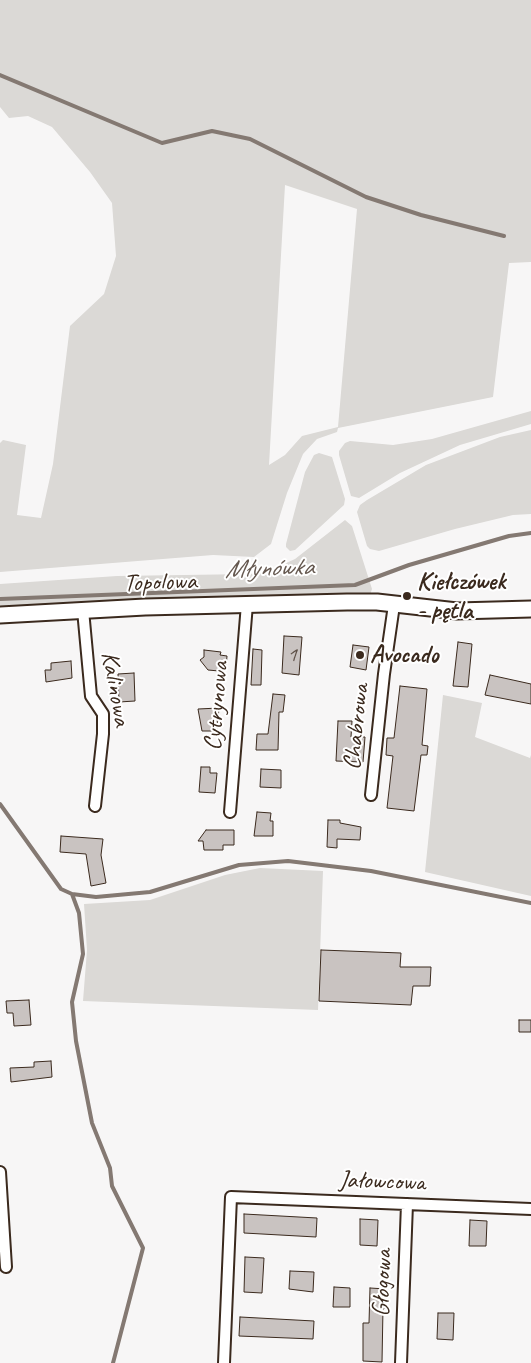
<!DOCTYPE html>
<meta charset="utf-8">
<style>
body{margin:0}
canvas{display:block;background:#f7f6f6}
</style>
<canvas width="531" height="1363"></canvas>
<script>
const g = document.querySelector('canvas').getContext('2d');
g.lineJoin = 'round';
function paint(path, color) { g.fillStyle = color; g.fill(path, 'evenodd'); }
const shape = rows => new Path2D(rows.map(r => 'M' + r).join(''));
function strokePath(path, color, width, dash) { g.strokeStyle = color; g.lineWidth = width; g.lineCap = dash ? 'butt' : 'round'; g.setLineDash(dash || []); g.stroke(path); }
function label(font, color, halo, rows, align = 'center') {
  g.font = font + ' Caveat,sans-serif'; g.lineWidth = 4; g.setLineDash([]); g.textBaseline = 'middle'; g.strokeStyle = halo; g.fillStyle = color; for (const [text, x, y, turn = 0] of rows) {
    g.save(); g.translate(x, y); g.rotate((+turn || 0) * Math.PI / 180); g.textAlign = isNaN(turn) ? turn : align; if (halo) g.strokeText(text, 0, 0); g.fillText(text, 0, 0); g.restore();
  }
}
paint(shape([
 [0,0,531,0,531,262,509,263,493,397,338,428,337,432,317,439,303,454,287,493,271,544,254,557,213,555,0,572,0,443,3,440,26,445,17,515,41,518,53,464,70,326,104,294,116,256,112,203,90,172,52,127,28,116,9,118,0,107],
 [285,185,357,209,338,427,302,436,285,455,269,465],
 [531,411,531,424,460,445,400,473,359,498,351,496,339,455,339,451,345,443,350,441,393,445,432,439],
 [531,430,531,514,513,515,455,529,379,551,370,549,367,546,357,512,360,505,367,500,426,465,500,437],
 [319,453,332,457,345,499,344,505,295,550,290,551,286,547,286,544,305,472,314,455],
 [345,520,352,526,372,589,370,595,0,609,0,584,117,576,250,574,271,570,295,559],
 [443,695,482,703,475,737,530,758,531,755,531,896,425,872],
 [260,868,323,871,318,1010,83,1001,87,950,84,904,150,900,225,875]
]), '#dbd9d6');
strokePath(shape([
 [0,75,162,143,212,131,250,139,366,197,421,215,504,236],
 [0,599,355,585,409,565,509,536,531,533],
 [0,804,61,889,72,894,96,897,150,892,239,865,288,861,371,871,531,903],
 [72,894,79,913,83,954,72,1002,76,1041,92,1123,110,1168,112,1186,143,1248,113,1363]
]), '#847972', 4);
const building = shape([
 [284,636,302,637,299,675,282,673,284,636],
 [458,642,472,644,468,687,453,686,458,642],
 [353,645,369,647,366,670,350,667,353,645],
 [253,649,262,650,261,685,251,685,253,649],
 [204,650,221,652,220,655,227,656,226,668,219,667,219,671,208,670,200,660,204,657,204,650],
 [71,661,72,678,46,682,45,670,51,670,51,663,71,661],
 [134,673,135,701,119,702,118,674,134,673],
 [490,675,531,684,531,704,485,695,490,675],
 [400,686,427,689,422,745,428,746,427,755,421,755,414,811,387,808,393,756,386,755,387,738,394,738,400,686],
 [273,694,285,695,283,712,279,712,278,750,256,750,257,734,268,734,273,694],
 [219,708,217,731,202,731,198,709,219,708],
 [338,721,352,721,351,737,365,737,363,762,336,761,338,721],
 [201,767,210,767,210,773,217,773,215,793,199,792,201,767],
 [261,769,281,770,281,788,260,787,261,769],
 [257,812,271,813,270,821,273,821,273,836,254,836,257,812],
 [328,820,340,820,340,823,361,827,360,840,337,839,337,848,327,847,328,820],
 [206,830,234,830,234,845,223,845,223,850,204,850,203,841,198,841,206,830],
 [61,836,103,839,101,855,106,883,91,886,86,854,60,852,61,836],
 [321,950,401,953,400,967,431,967,430,986,413,986,411,1005,319,1001,321,950],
 [29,1000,31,1025,14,1026,13,1013,7,1013,6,1001,29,1000],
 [519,1020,531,1020,531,1032,519,1032,519,1020],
 [51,1061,52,1077,11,1082,10,1068,34,1067,34,1062,51,1061],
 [244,1214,317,1218,316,1237,244,1233,244,1214],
 [360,1219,378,1220,377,1246,360,1245,360,1219],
 [470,1220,487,1221,486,1246,469,1246,470,1220],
 [245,1257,264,1258,262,1293,244,1292,245,1257],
 [290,1271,314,1272,313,1292,289,1289,290,1271],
 [334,1287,350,1288,350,1307,333,1307,334,1287],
 [370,1288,386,1289,386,1308,383,1308,382,1362,363,1361,363,1323,369,1323,370,1288],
 [438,1313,454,1313,453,1340,437,1339,438,1313],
 [240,1317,314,1321,313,1339,239,1336,240,1317]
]);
paint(building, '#c9c3c1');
strokePath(building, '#3b2a1e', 1);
const street = shape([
 [83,610,91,696,103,714,103,734,95,806],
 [371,795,384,674,394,605],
 [230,812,247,604],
 [0,1172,6,1267],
 [224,1363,231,1197,531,1209],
 [401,1363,407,1204]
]);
const secondary = shape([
 [0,615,145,607,347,602,377,602,457,611,531,609]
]);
strokePath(street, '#3b2a1e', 14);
strokePath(secondary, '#3b2a1e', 19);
strokePath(street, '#fff', 10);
strokePath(secondary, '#fff', 15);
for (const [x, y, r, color] of [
 [407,596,5,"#3b2a1e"],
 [360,655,5,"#3b2a1e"]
]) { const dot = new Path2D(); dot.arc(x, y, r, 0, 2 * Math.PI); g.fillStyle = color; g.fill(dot); strokePath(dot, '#fff', 2); }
label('22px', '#5e5047', null, [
 ["1",292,655]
]);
label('bold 25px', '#3b2a1e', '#fff', [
 ["Kiełczówek",417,582],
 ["- pętla",417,611],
 ["Avocado",370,655]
], 'left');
label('25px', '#3b2a1e', '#fff', [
 ["Topolowa",160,583,-2],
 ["Kalinowa",115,689,80],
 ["Cytrynowa",217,706,-85],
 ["Chabrowa",357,727,-84],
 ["Jałowcowa",382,1182,2],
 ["Głogowa",383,1283,-88]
]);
label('italic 26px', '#65584f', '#fff', [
 ["Młynówka",269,569,-2]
]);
</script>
